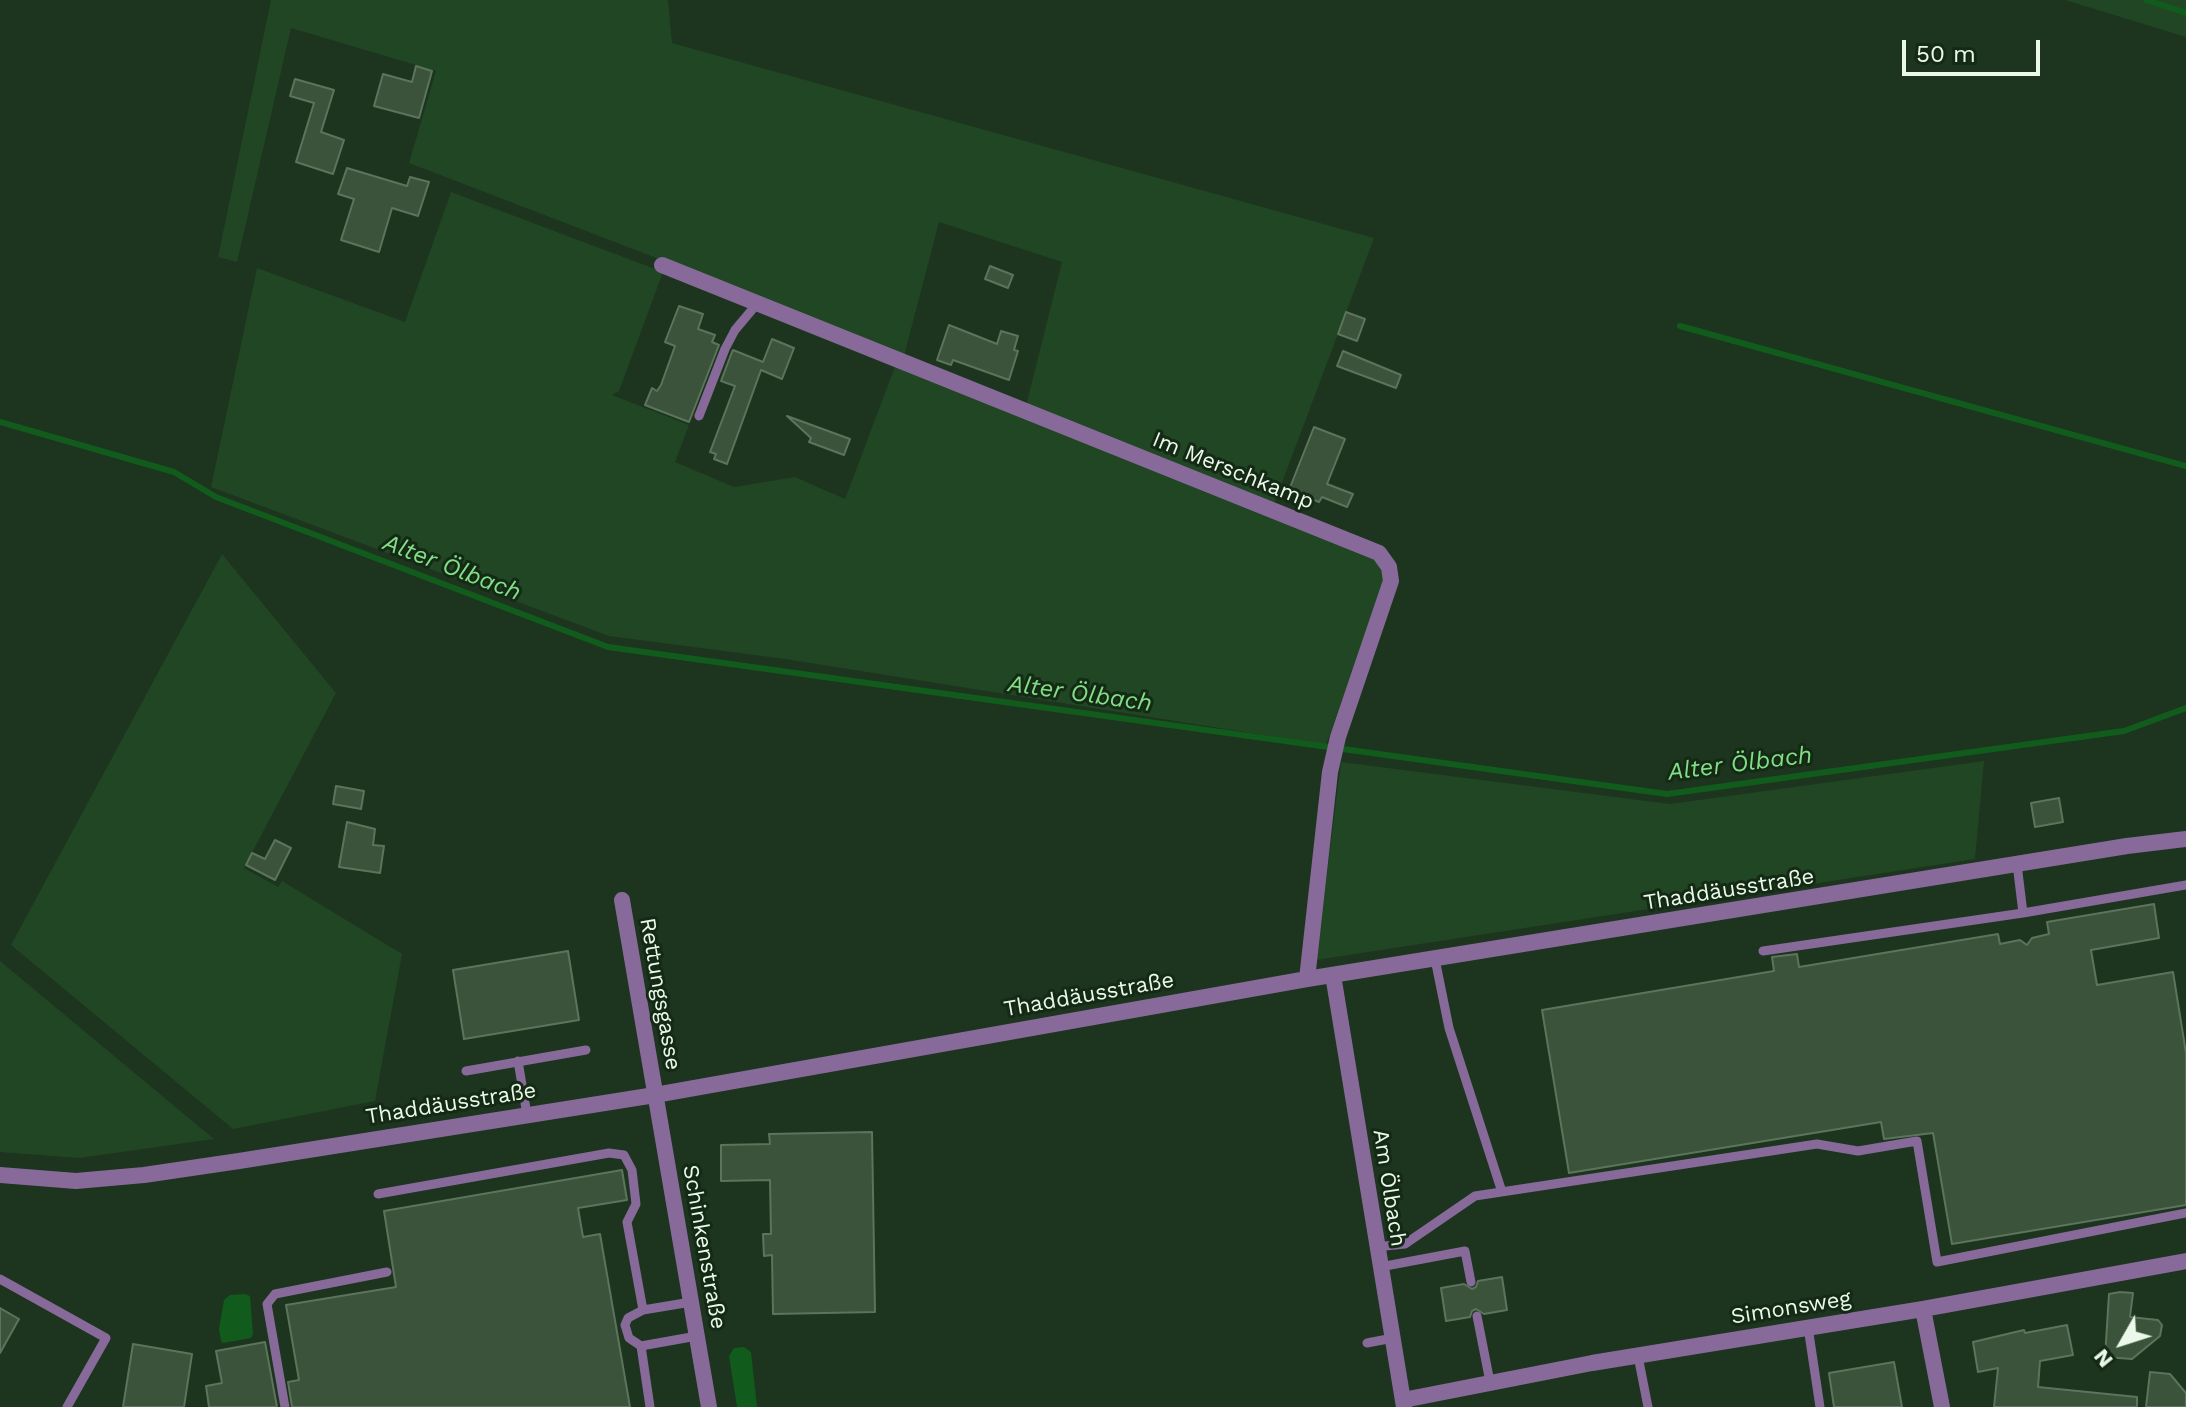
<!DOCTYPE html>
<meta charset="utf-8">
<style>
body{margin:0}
#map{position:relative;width:2186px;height:1407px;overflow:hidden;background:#1d341e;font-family:"Work Sans",sans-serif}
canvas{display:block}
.north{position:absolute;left:2082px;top:1303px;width:80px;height:80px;-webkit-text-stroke:6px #142a15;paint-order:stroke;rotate:231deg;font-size:22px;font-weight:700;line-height:32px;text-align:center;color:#ebf9eb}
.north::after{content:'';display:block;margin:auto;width:28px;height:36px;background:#ebf9eb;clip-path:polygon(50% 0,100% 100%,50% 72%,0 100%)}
.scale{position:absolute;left:1902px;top:40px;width:138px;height:36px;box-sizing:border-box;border:4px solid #ebf9eb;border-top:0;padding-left:10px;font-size:24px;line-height:28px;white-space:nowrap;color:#ebf9eb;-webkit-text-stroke:6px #142a15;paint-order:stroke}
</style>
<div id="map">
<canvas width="2186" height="1407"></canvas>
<div class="north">N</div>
<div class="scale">50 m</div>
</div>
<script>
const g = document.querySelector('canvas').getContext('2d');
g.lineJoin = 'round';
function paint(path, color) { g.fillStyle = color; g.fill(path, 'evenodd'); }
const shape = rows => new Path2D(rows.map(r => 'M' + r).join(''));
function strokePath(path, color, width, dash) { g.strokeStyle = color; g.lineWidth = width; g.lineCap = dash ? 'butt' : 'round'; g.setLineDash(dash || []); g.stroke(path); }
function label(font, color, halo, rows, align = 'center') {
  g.font = font + ' "Work Sans",sans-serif'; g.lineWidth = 6; g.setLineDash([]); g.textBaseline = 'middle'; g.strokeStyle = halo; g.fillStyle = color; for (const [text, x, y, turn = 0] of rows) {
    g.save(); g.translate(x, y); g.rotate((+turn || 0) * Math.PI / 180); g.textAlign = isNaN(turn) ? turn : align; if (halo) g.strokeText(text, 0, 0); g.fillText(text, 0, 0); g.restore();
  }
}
paint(shape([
 [271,0,668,0,672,43,1374,238,1274,504,1026,406,1062,262,939,222,904,356,836,327,409,163,436,71,291,28,237,262,218,257],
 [2065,0,2186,0,2186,37],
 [451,192,663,272,619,391,612,395,689,425,675,462,734,487,795,477,845,499,896,364,1373,558,1381,568,1385,580,1326,745,785,659,609,636,211,487,257,268,405,322],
 [222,554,336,693,244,868,278,887,282,881,402,954,375,1101,233,1129,11,945],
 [1984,761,1975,859,1316,960,1341,762,1670,804],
 [0,961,214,1139,79,1158,0,1152]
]), '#214624');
paint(shape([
 [245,1294,250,1296,253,1334,251,1338,223,1343,221,1341,219,1329,224,1300,230,1295],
 [744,1347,751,1352,757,1407,737,1407,729,1356,734,1348]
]), '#115c1d');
strokePath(shape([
 [2146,0,2186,13],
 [1680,326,2186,466],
 [0,422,174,472,216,497,608,647,1667,794,2124,731,2186,708]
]), '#115c1d', 6);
const building = shape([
 [416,66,432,71,419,118,374,106,383,74,412,82,416,66],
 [295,79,334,90,321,132,344,140,333,174,296,162,314,103,290,96,295,79],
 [347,168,407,186,410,177,429,182,418,216,392,208,379,252,341,240,354,199,338,194,347,168],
 [990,266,1013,275,1008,288,985,279,990,266],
 [679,306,703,314,698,329,715,335,712,342,719,345,689,422,645,405,652,388,657,391,661,385,675,346,665,342,679,306],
 [1346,312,1365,319,1357,341,1338,334,1346,312],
 [949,325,997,344,1001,331,1018,336,1014,350,1018,351,1009,380,953,360,951,365,937,360,949,325],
 [772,339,794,348,782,379,761,370,727,464,714,459,716,454,710,452,735,386,721,381,732,352,733,350,763,362,772,339],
 [1343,351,1401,375,1396,388,1337,366,1343,351],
 [787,416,850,439,844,455,809,442,811,438,787,416],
 [1314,427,1345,439,1327,484,1353,494,1347,507,1322,497,1319,502,1289,490,1314,427],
 [336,786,364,791,361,809,333,804,336,786],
 [2059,798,2063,822,2035,827,2031,803,2059,798],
 [347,822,375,829,373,845,384,846,380,873,339,867,347,822],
 [275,840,291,848,275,880,246,865,252,853,265,859,275,840],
 [2154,904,2159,938,2091,950,2097,985,2173,972,2186,1053,2186,1205,1952,1244,1933,1133,1884,1139,1881,1122,1569,1173,1542,1010,1774,971,1772,957,1797,954,1799,967,1998,934,2000,944,2020,940,2027,945,2032,938,2049,934,2047,922,2154,904],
 [568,951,579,1020,464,1039,453,970,568,951],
 [872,1132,875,1312,773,1314,772,1255,764,1256,763,1234,771,1234,770,1180,721,1181,721,1145,770,1144,769,1134,872,1132],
 [622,1170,627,1200,578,1208,583,1237,600,1234,630,1407,292,1407,288,1382,299,1380,286,1305,396,1287,384,1211,622,1170],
 [1502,1277,1507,1310,1484,1314,1476,1309,1472,1311,1470,1317,1446,1321,1441,1288,1464,1284,1472,1289,1476,1287,1478,1281,1502,1277],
 [2120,1292,2133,1293,2130,1317,2158,1320,2162,1325,2160,1336,2132,1359,2105,1357,2109,1294,2120,1292],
 [0,1308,19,1319,0,1353,0,1308],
 [2067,1325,2073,1355,2040,1361,2038,1387,2137,1397,2137,1407,1994,1407,1998,1368,1978,1372,1973,1342,2024,1330,2025,1333,2067,1325],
 [265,1342,277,1407,209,1407,206,1386,222,1383,216,1351,265,1342],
 [133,1344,192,1354,184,1407,123,1407,133,1344],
 [1894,1362,1902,1407,1834,1407,1829,1373,1894,1362],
 [2150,1372,2170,1374,2186,1393,2186,1407,2146,1407,2150,1372]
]);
paint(building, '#3b523b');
strokePath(building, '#5b745b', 2);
strokePath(shape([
 [699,416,725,349,735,330,756,305],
 [2017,864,2023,913],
 [1763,951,2023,913,2186,885],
 [1435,959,1449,1028,1502,1192],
 [518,1061,527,1115],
 [466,1071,586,1050],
 [378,1194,609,1153,624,1155,632,1170,636,1204,627,1222,643,1310],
 [1376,1247,1405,1244,1475,1196,1817,1144,1858,1151,1917,1141,1937,1262,2186,1213],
 [1380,1267,1465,1251,1471,1282],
 [0,1279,106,1338,67,1407],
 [1477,1316,1490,1382],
 [1808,1327,1820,1407],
 [1367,1343,1393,1338],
 [641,1346,697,1336],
 [1638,1356,1648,1407],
 [285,1407,267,1304,275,1294,387,1272],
 [650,1407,641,1346,629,1338,625,1325,628,1318,643,1310,691,1302]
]), '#876a9a', 9);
strokePath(shape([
 [662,265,1379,553,1389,567,1391,581,1338,737,1330,772,1307,979],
 [622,900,709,1407],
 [1333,975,1404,1407],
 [0,1175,76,1181,144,1175,239,1161,655,1095,1307,979,2127,846,2186,839],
 [1923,1309,1942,1407],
 [1403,1400,1592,1363,1923,1309,2186,1261]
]), '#876a9a', 16);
label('22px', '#ebf9eb', '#142a15', [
 ["Im Merschkamp",1233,471,22],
 ["Thaddäusstraße",1729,890,-9],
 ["Rettungsgasse",660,994,80],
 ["Thaddäusstraße",1089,995,-10],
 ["Thaddäusstraße",451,1104,-9],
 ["Am Ölbach",1389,1188,81],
 ["Schinkenstraße",704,1247,80],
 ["Simonsweg",1791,1308,-9]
]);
label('italic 24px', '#82de87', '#142a15', [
 ["Alter Ölbach",452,568,21],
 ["Alter Ölbach",1080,694,8],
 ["Alter Ölbach",1740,764,-7]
]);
</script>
